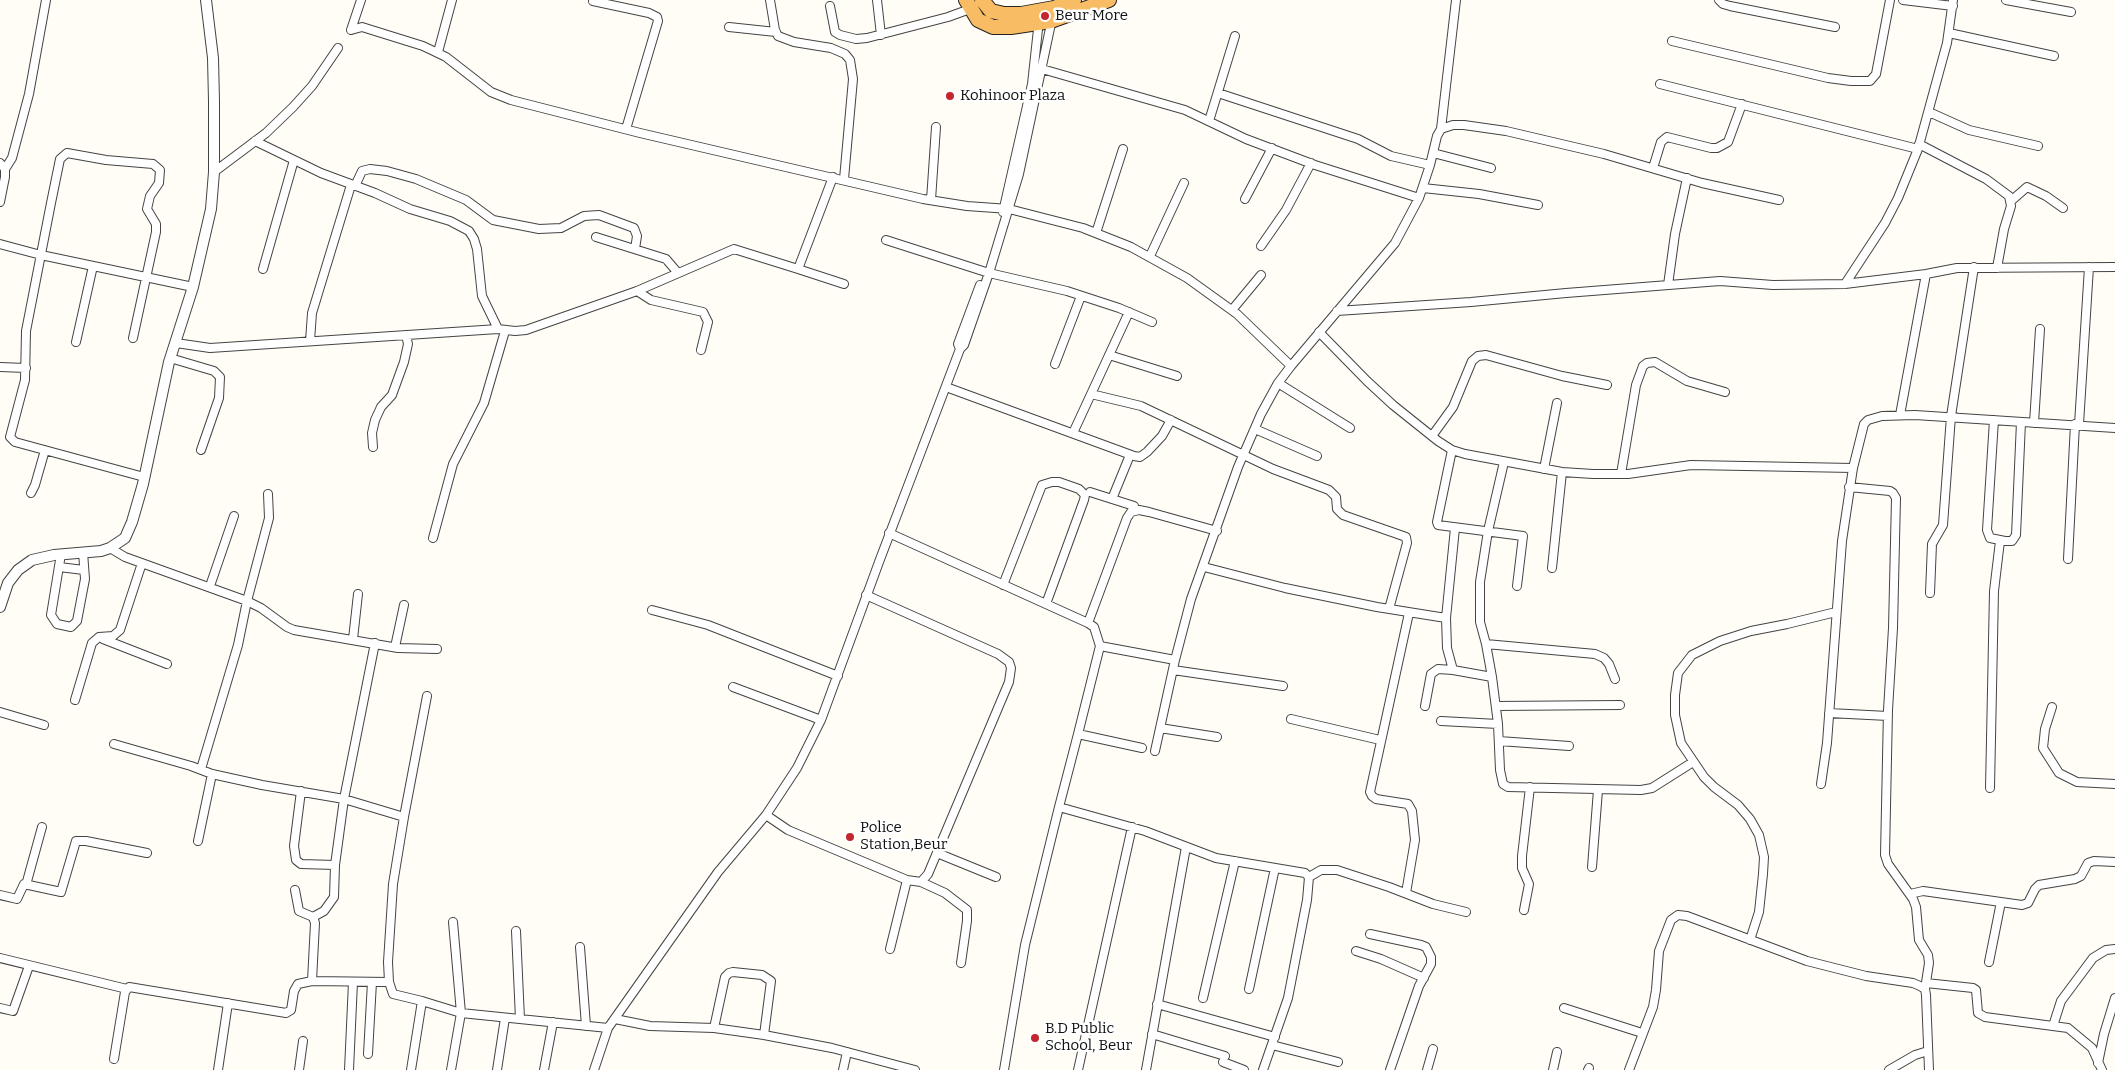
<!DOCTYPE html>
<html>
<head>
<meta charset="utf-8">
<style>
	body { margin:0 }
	canvas { display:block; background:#fffdf5 }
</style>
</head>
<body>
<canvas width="2115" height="1070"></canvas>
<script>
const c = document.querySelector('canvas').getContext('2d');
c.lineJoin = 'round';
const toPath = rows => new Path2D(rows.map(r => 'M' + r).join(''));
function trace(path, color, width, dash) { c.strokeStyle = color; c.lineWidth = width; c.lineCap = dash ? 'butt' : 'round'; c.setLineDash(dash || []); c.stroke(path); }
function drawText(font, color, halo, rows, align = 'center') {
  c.font = font + ' Bitter,serif'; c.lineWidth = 5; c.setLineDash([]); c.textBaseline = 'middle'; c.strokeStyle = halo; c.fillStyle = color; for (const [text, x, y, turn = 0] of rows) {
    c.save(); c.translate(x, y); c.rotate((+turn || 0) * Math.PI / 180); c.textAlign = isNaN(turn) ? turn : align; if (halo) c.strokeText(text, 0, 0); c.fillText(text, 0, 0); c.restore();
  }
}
const minor = toPath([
	[770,0,775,30,778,36,794,42,831,48,845,54,850,60,853,79,844,179],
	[877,0,881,35],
	[1719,0,1723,4,1730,6,1835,27],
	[1903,0,1953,6],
	[2006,0,2071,12],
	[593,1,649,13,657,17,658,21,626,129],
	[830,6,835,32,840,35,856,39,867,38,948,17,970,9],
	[729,27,776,32],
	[351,30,362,27,423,46,446,57,491,92,511,100,640,133,923,199,967,206,1009,209,1083,228,1131,247,1187,278,1237,314,1291,366],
	[351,30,361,0],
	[1949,33,2054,56],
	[1672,41,1828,78,1851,81,1870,81,1876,74,1890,0],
	[438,52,452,0],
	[1042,69,1185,110,1246,139,1315,165,1419,198],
	[1660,84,1918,149],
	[1218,93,1358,139,1391,156,1430,165],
	[1929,112,1969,130,2038,146],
	[1209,121,1235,36],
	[1441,129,1456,0],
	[255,141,321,173,375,193,410,209,450,221,469,231,474,239,477,249,482,296,498,329],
	[1919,144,1986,179,2009,196,2011,206,2004,229,1997,268],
	[1433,153,1491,168],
	[0,163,5,169,5,177,0,202],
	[1653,168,1661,142,1667,137,1711,148,1717,148,1728,142,1742,104],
	[5,169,12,158,29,94,46,0],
	[214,172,266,133,293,107,312,86,338,48],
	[355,186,362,171,370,169,387,171,416,179,466,200,493,220,539,229,561,228,584,216,599,215,634,228,637,236,635,249],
	[1423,188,1479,194,1538,205],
	[1245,199,1272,148],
	[931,200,936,127],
	[2011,201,2027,187,2046,196,2063,208],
	[1003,212,1032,84,1039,20],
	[1096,233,1123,149],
	[596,237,666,259,678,273],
	[886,240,989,273,1067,291,1119,308,1152,322],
	[0,244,41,255,193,287],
	[1261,246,1286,210,1311,163],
	[1150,256,1184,183],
	[263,269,294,160],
	[798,269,844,284],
	[1845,284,1885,223,1898,198,1918,149,1947,43,1953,0],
	[1668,285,1675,234,1687,178],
	[637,291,651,300,703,312,708,322,701,350],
	[1232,310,1261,275],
	[1337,311,1471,302,1566,293,1720,281,1773,285,1845,284,1926,274,1957,268,2115,267],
	[1319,332,1367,381,1393,405,1438,441,1452,450,1465,454,1562,472,1593,474,1628,474,1691,465,1853,468],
	[133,338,156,232,156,224,147,209,150,196,159,183,160,170,153,164,106,160,67,153,60,159,51,203,26,331,25,380,10,437,15,442,144,477],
	[310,341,312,313,351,185],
	[76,342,93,266],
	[176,343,210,348,498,329,515,331,526,330,637,291,734,249,798,269,833,177],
	[960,349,958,344,980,285],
	[1109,355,1177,376],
	[170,358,214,371,220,377,219,398,201,450],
	[1055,364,1081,296],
	[0,367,26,368],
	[1278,383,1350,428],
	[946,387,1134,456,1140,457,1147,452,1162,436,1171,420],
	[1091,394,1141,406,1273,469,1329,490,1336,497,1337,509,1343,515,1406,537,1407,543,1389,609],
	[1900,415,1926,274],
	[1994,420,1987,530,1990,538,2005,541,2012,541,2016,535,2021,422],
	[2034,423,2040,329],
	[2079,424,2089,267],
	[1255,429,1317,456],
	[1073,433,1129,312],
	[1432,436,1453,407,1472,361,1478,356,1486,355,1562,376,1607,385],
	[373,447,372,433,375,420,381,407,392,395,404,362,408,344,406,335],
	[1452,450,1437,522,1438,525,1523,536,1517,586],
	[1504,462,1488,531,1480,582,1480,622,1486,644,1595,654,1604,658,1609,664,1615,679],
	[1544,469,1557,403],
	[1621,474,1636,385,1643,366,1647,363,1655,362,1687,381,1725,392],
	[1849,487,1890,491,1893,493,1896,498,1893,628,1888,710,1885,855,1888,864,1913,899,1916,907,1919,940,1928,955,1929,963,1925,989],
	[1090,492,1134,506],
	[31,493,35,485,45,450],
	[1112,499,1130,455],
	[1455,528,1446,618,1447,648,1453,670,1492,677,1498,724,1500,770,1503,784,1508,787,1641,790,1652,788,1693,762],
	[889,533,1088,623,1094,627,1100,646],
	[433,538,453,464,484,403,505,331],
	[110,548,125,557,247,601,261,608,287,627,294,630,398,648,437,649],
	[61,554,51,615,57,624,71,627,77,621,85,579,83,552],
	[2068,559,2075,424],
	[59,567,84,570],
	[1204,567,1285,588,1377,607,1446,618],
	[1552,568,1562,472],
	[1003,585,1042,485,1052,482,1059,482,1079,489,1085,495,1084,500,1046,604],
	[210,586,234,516],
	[1930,593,1932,544,1943,525,1951,416,1974,267],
	[652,610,708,625,838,676],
	[1088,623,1127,518,1131,512,1139,510,1149,512,1217,531],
	[103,639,167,664],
	[353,639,358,594],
	[1486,644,1492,677],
	[395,647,404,605],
	[1173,670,1283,686],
	[733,687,821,720],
	[75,700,92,643,99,637,113,636,120,630,142,563],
	[1425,706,1431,674,1438,669,1453,670],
	[1496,706,1620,705],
	[2052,707,2045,729,2043,748,2059,773,2077,782,2115,784],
	[0,712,44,725],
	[1829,713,1888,716],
	[1291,719,1380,740],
	[1441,721,1498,724],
	[1160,728,1217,737],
	[1078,734,1100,646,1175,660],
	[1499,741,1569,746],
	[114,744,191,766,212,774,262,785,344,799,404,817,393,884,388,962,389,982,393,994,422,1001],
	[1142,748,1078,734,1059,807,1145,831,1216,858,1305,873,1309,877,1307,900,1288,998,1263,1070],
	[1155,751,1175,660,1191,599,1238,467,1261,414,1278,383,1291,366,1395,243,1419,198,1430,165,1437,136,1441,129,1453,125,1464,125,1506,131,1604,154,1702,183,1779,200],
	[201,769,238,645,247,601,269,518,268,494],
	[1821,784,1827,743,1842,541,1853,468,1864,424,1868,420,1882,416,1915,415,2115,428],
	[1990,788,1994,591,2000,541],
	[301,791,294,846,296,860,301,864,335,865],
	[766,815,788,830,907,880,921,882,928,874,1009,682,1011,668,1009,662,998,654,866,595],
	[404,817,427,696],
	[198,841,212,774],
	[937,853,996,877],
	[1592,867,1598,790],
	[1309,877,1321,870,1337,870,1389,887,1433,904,1466,912],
	[921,882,945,893,967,910,967,921,961,963],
	[26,885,42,827],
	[295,890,299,911,313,917,315,923,312,981],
	[1406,893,1415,840,1412,811,1408,804,1376,799,1372,796,1370,792,1409,613],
	[1910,894,1923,891,2022,905,2028,903,2035,889,2039,885,2075,879,2081,876,2088,863,2094,861,2115,862],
	[0,895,17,899,24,884,61,892,76,841,86,841,147,853],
	[1524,910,1529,884,1522,868,1522,856,1530,787],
	[313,917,324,911,334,897,335,865,344,799,375,643],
	[516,931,520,1019],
	[1370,934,1421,945,1426,947,1431,957,1431,964,1419,986,1390,1070],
	[1750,940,1759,912,1763,874,1764,857,1759,835,1750,819,1738,805,1714,787,1704,777,1681,743,1675,715,1675,695,1678,673,1692,655,1720,641,1751,631,1787,624,1836,612],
	[580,947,586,1026],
	[890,949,907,880],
	[1356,951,1381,959,1424,978],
	[0,958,127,989],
	[1989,962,2001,902],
	[1926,983,1973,988,1976,990,1978,1013,1985,1017,2068,1028,2092,1048,2102,1070],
	[1249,989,1275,868],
	[1203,998,1235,861],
	[1157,1004,1275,1037],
	[0,1008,13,1011,29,966],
	[1564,1008,1642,1033],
	[615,1019,650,1026,714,1028,764,1035,832,1048,915,1070],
	[2053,1026,2061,1001,2093,958,2106,950,2115,949],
	[714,1028,725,977,729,973,733,972,762,975,771,981,764,1035],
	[1152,1034,1225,1056],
	[1272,1045,1338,1062],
	[368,1054,372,982],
	[114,1059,125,992,129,987,286,1013,291,1010,294,991,298,984,312,981,389,982],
	[1223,1062,1244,1070],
	[2098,1063,2104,1034,2115,998],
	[218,1070,228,1003],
	[299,1070,303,1041],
	[349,1070,353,982],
	[411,1070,422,1001,461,1013,608,1028,718,872,766,815,797,768,821,720,879,562,960,349,964,345,989,273,1019,174,1052,19],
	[451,1070,461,1013,453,922],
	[497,1070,505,1018],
	[544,1070,553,1022],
	[594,1070,608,1028],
	[843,1070,847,1052],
	[1004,1070,1025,945,1059,807],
	[1078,1070,1132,827],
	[1146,1070,1186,847],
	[1427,1070,1433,1049],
	[1553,1070,1557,1052],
	[1588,1070,1589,1068],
	[1629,1070,1653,1007,1656,990,1659,951,1671,920,1678,915,1687,916,1807,961,1866,976,1913,983,1920,986,1925,989,1926,995,1929,1070],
	[1889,1070,1915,1055,1928,1051]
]);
const tertiary = toPath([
	[0,607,8,583,18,570,32,560,54,555,101,551,110,548,125,538,132,522,143,484,169,362,193,287,211,209,214,172,214,101,213,58,206,0]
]);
const trunk = toPath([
	[966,0,978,20,993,27,1011,27,1051,21,1109,0],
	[982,0,991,11,1004,14,1021,14,1054,8,1074,0]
]);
const markers = [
	[1045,16,5,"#c4262e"],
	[950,96,5,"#c4262e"],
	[850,837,5,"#c4262e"],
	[1035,1038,5,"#c4262e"]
];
const poiNames = [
	["Beur More",1055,16],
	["Kohinoor Plaza",960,96],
	["Police",860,828],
	["Station,Beur",860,845],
	["B.D Public",1045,1029],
	["School, Beur",1045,1046]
];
trace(minor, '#444', 10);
trace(tertiary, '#444', 12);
trace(trunk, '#222', 16);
trace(minor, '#fff', 8);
trace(tertiary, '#fff', 10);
trace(trunk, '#f7bc64', 14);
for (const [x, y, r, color] of markers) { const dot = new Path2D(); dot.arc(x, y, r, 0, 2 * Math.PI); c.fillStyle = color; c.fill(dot); trace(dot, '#fff', 2); }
drawText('15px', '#111', '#fff', poiNames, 'left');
</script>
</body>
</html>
